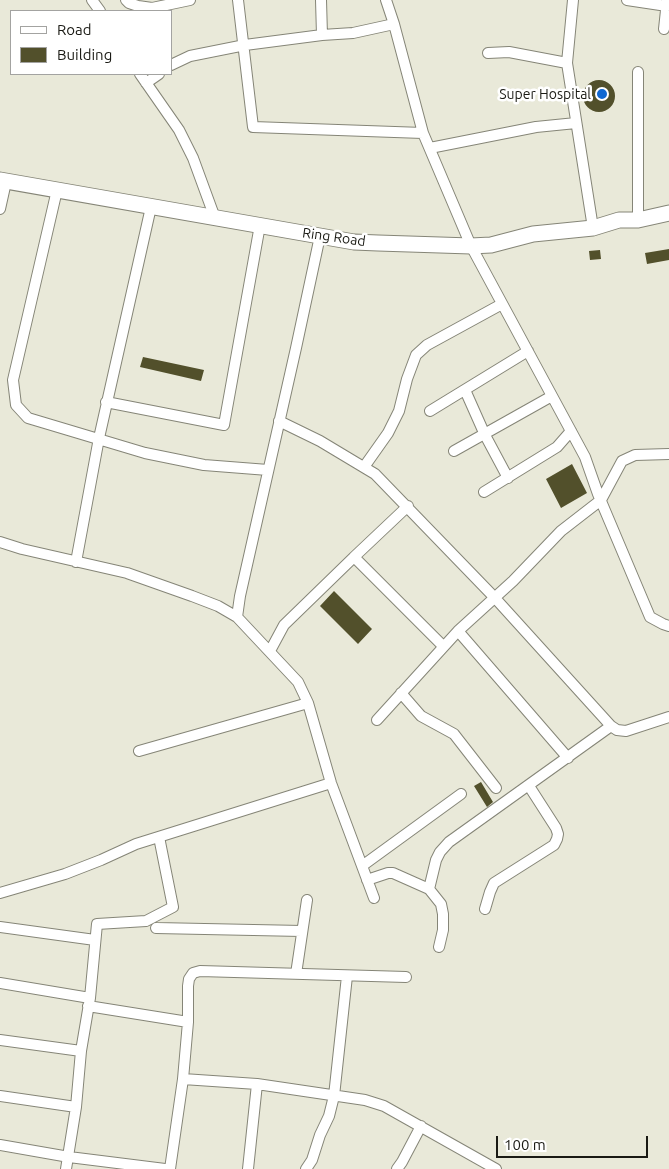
<!DOCTYPE html>
<html>
<head>
<meta charset="utf-8">
<style>
	body { margin:0 }
	#map { position:relative; width:669px; height:1169px; overflow:hidden; background:#e9e9d9; font-family:Ubuntu,sans-serif }
	canvas { display:block }
	.legend { position:absolute; left:10px; top:10px; width:162px; height:65px; box-sizing:border-box; background:#fff; border:1px solid #a3a3a1; margin:0; padding:6px 9px; list-style:none; font-size:15px; color:#1a1a14 }
	.legend li { display:flex; align-items:center; gap:10px; height:25px }
	.legend b { width:25px; border:1px solid #a3a3a1 }
	.scale { position:absolute; left:496px; top:1136px; width:152px; height:22px; box-sizing:border-box; border:2px solid #1a1a14; border-top:0; padding-left:6px; font-size:15px; line-height:18px; white-space:nowrap; color:#1a1a14; -webkit-text-stroke:4px #fff; paint-order:stroke }
</style>
</head>
<body>
<div id="map">
<canvas width="669" height="1169"></canvas>
<ul class="legend">
<li><b style="height:6px;background:#fff"></b>Road</li>
<li><b style="height:14px;background:#52502b"></b>Building</li>
</ul>
<div class="scale">100 m</div>
</div>
<script>
const c = document.querySelector('canvas').getContext('2d');
c.lineJoin = 'round';
function fill(path, color) { c.fillStyle = color; c.fill(path, 'evenodd'); }
const toPath = rows => new Path2D(rows.map(r => 'M' + r).join(''));
function trace(path, color, width, dash) { c.strokeStyle = color; c.lineWidth = width; c.lineCap = dash ? 'butt' : 'round'; c.setLineDash(dash || []); c.stroke(path); }
function drawText(font, color, halo, rows, align = 'center') {
  c.font = font + ' Ubuntu,sans-serif'; c.lineWidth = 5; c.setLineDash([]); c.textBaseline = 'middle'; c.strokeStyle = halo; c.fillStyle = color; for (const [text, x, y, turn = 0] of rows) {
    c.save(); c.translate(x, y); c.rotate((+turn || 0) * Math.PI / 180); c.textAlign = isNaN(turn) ? turn : align; if (halo) c.strokeText(text, 0, 0); c.fillText(text, 0, 0); c.restore();
  }
}
const building = toPath([
	'583 96a16 16 0 1 1 32 0a16 16 0 1 1-32 0Z',
	[669,249,669,260,647,264,645,253],
	[600,250,601,259,590,260,589,251],
	[143,357,204,370,201,381,140,367],
	[572,464,587,493,561,508,546,479],
	[334,591,372,629,358,644,320,606],
	[481,782,493,802,487,807,474,786]
]);
const minor = toPath([
	[92,0,100,11],
	[126,0,129,3,138,6,152,8,190,0],
	[238,0,253,127,423,133],
	[386,0,394,24,423,133,471,246,585,457,598,494,650,617,663,624,669,626],
	[573,0,567,63,593,228],
	[627,0,667,6],
	[664,29,667,1],
	[322,35,353,33,394,24],
	[488,53,509,52,567,63],
	[171,65,190,56,245,45,322,35,321,0],
	[140,74,179,130,193,158,215,218],
	[146,83,159,74],
	[430,148,536,127,576,123],
	[57,190,13,380,16,405,28,418,145,453,204,465,268,470],
	[0,209,6,182],
	[638,220,638,72],
	[465,390,485,435,508,478],
	[106,402,224,425,260,225],
	[430,411,528,351],
	[279,421,320,441,375,474,495,598,611,726,617,730,626,731,669,717],
	[454,451,552,396],
	[364,467,388,433,399,411,407,379,416,355,427,345,502,304],
	[484,492,557,447,571,431],
	[408,506,354,557,443,646],
	[0,542,22,549,127,573,192,596,218,606,237,617,298,682,308,703,331,783,374,898],
	[76,562,99,438,151,207],
	[237,617,240,596,296,348,320,236],
	[458,631,568,758],
	[270,651,284,625,354,557],
	[401,693,421,716,454,734,496,788],
	[377,720,458,631,513,581,561,531,601,500,622,461,635,455,669,454],
	[139,751,308,703],
	[362,866,461,794],
	[367,880,388,873,393,873,429,889,441,904,443,914,443,930,439,947],
	[429,889,436,860,440,852,449,842,611,726],
	[0,893,65,874,101,860,136,844,331,783],
	[485,909,490,892,494,883,554,845,557,839,558,834,556,828,529,786],
	[0,927,95,940],
	[156,928,302,931],
	[296,974,307,900],
	[0,983,90,998],
	[88,1006,188,1022],
	[0,1040,81,1051],
	[183,1079,188,1022,188,986,189,979,193,973,200,971,406,977],
	[257,1084,365,1100,384,1106,496,1169],
	[0,1096,76,1107],
	[0,1145,69,1157,165,1169],
	[66,1169,76,1107,81,1051,90,998,97,924,146,921,173,907,159,837],
	[170,1169,183,1079,257,1084,248,1169],
	[306,1169,312,1160,320,1135,329,1116,334,1096,347,976],
	[397,1169,402,1162,421,1126]
]);
const secondary = toPath([
	[0,180,354,242,378,243,471,246,491,245,533,234,593,228,619,220,638,220,669,213]
]);
const markers = [
	[602,94,6,"#1068d1"]
];
const poiNames = [
	["Super Hospital",591,94]
];
const streetNames = [
	["Ring Road",334,237,8]
];
fill(building, '#52502b');
trace(minor, '#858577', 12);
trace(secondary, '#858577', 17);
trace(minor, '#fff', 10);
trace(secondary, '#fff', 15);
for (const [x, y, r, color] of markers) { const dot = new Path2D(); dot.arc(x, y, r, 0, 2 * Math.PI); c.fillStyle = color; c.fill(dot); trace(dot, '#fff', 2); }
drawText('14px', '#1a1a14', '#fff', poiNames, 'right');
drawText('14px', '#1a1a14', '#fff', streetNames);
</script>
</body>
</html>
